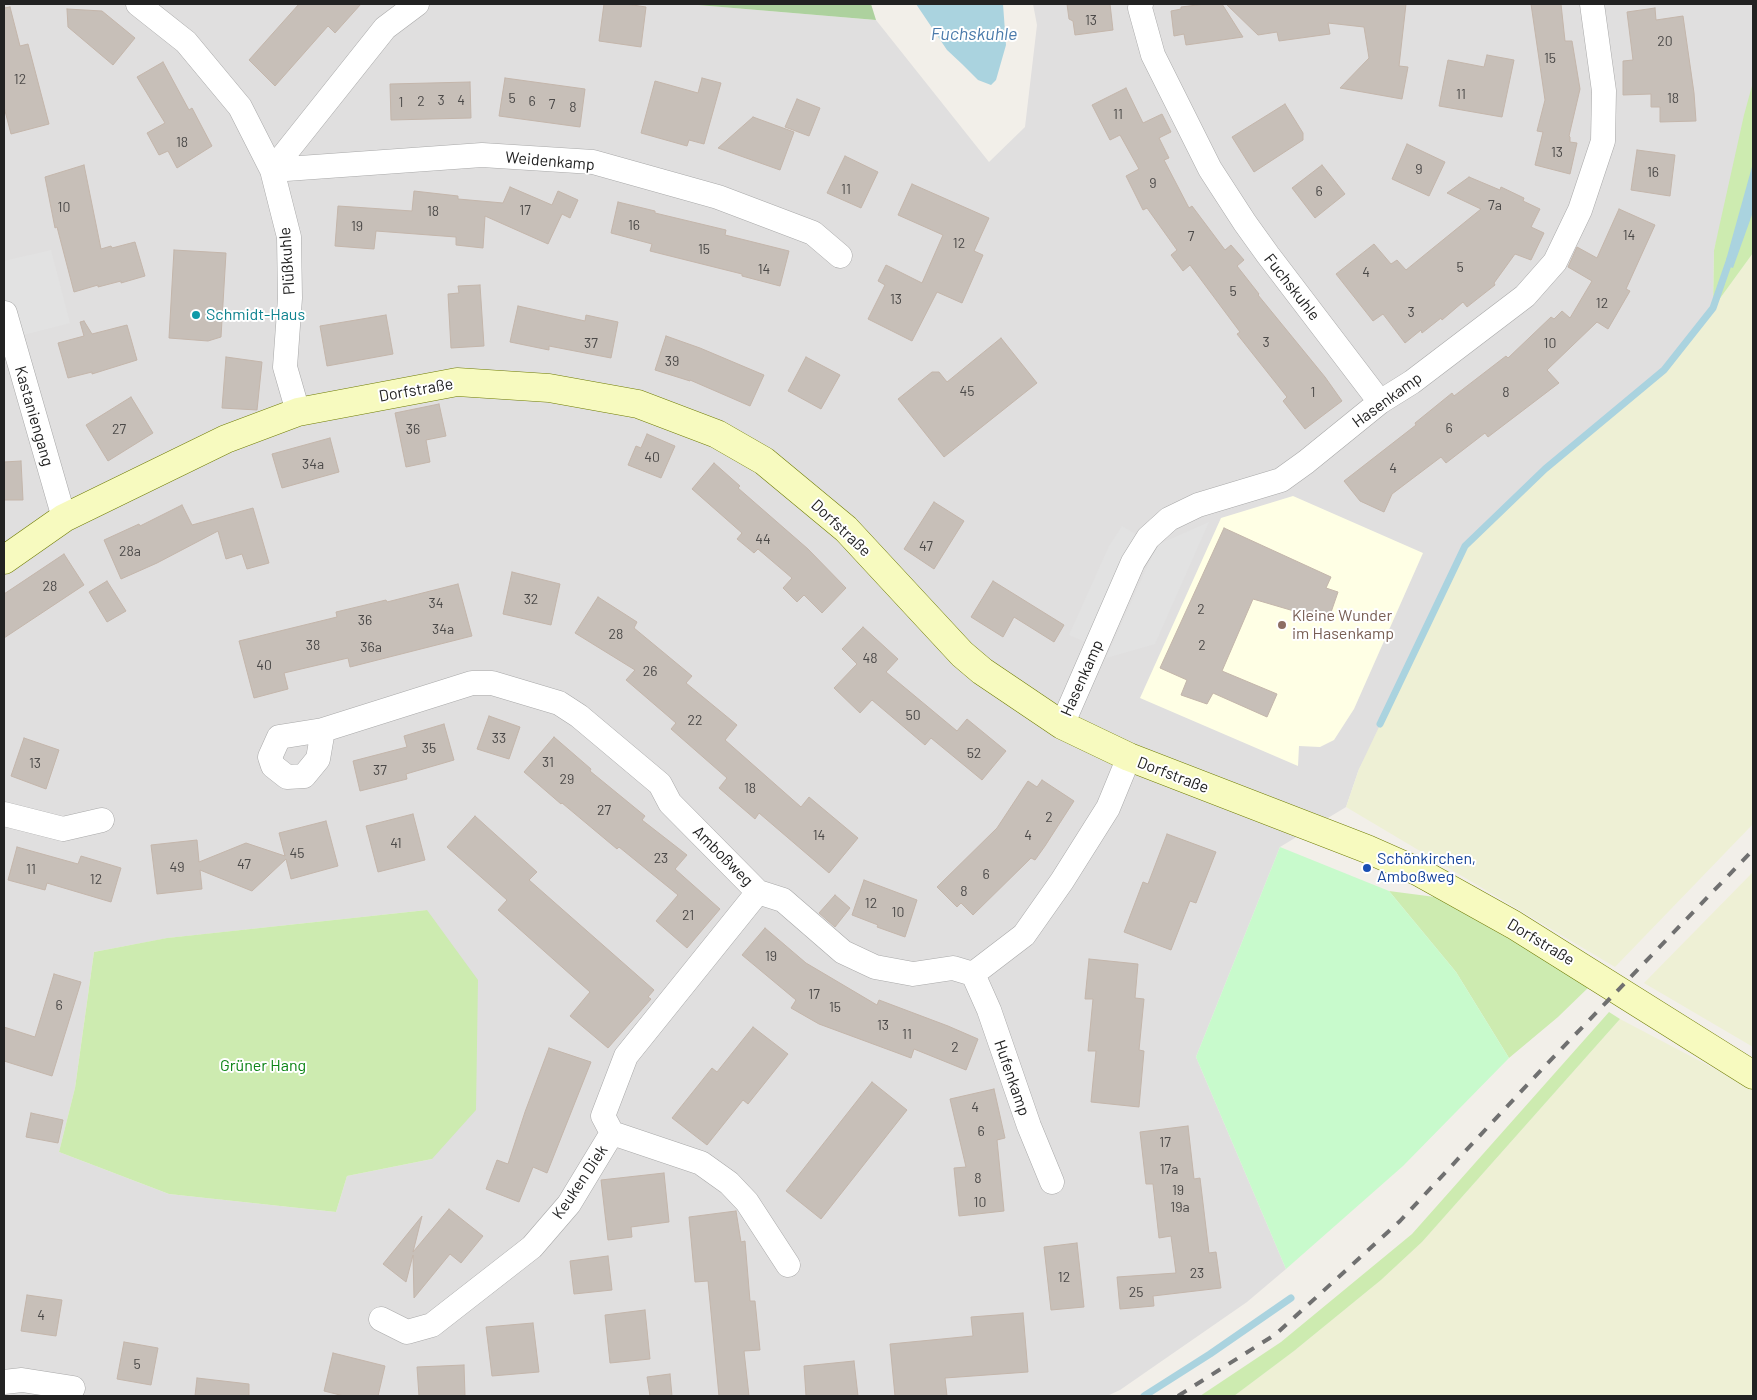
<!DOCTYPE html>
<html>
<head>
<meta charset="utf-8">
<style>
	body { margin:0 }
	#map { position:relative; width:1757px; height:1400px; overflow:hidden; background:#f2efe9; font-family:Barlow,sans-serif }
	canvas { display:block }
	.frame { position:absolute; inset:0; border:5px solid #222; pointer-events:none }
</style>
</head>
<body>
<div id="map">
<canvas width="1757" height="1400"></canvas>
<div class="frame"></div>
</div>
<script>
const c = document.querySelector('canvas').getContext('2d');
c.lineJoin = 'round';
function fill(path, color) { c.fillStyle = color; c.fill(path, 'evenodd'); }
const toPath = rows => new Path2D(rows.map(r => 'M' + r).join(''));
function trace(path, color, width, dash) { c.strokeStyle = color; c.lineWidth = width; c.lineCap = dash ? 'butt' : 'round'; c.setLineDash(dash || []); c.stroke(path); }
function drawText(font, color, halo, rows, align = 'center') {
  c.font = font + ' Barlow,sans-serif'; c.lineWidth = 4; c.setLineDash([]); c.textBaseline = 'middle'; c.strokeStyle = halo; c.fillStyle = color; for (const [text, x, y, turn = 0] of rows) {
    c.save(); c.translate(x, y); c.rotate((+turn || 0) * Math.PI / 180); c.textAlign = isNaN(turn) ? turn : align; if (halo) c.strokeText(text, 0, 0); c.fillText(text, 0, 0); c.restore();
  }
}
const residential = toPath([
	[4,4,686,4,876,20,989,162,1025,127,1037,25,1033,4,1753,4,1753,103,1714,250,1713,308,1664,370,1545,469,1359,769,1346,807,1280,847,1196,1057,1286,1269,1247,1302,1120,1390,1107,1396,4,1396],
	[427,910,432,1159,347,1176,336,1212,169,1194,59,1152,75,1088,94,952,168,938]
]);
const education = toPath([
	[1293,496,1423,553,1354,709,1334,740,1320,747,1299,746,1298,766,1140,698,1221,518]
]);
const farmland = toPath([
	[1753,253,1753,824,1615,967,1346,807,1359,769,1465,546,1545,469,1664,370,1713,308],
	[1753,872,1753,1047,1644,983],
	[1620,1019,1753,1089,1753,1396,1234,1396,1294,1351,1381,1280,1422,1242]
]);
const grass = toPath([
	[1753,82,1753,253,1713,308,1714,250,1744,115],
	[1389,891,1435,897,1591,985,1558,1017,1509,1058,1456,972],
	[427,910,478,980,476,1110,432,1159,347,1176,336,1212,169,1194,59,1152,75,1088,94,952,167,938],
	[1609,1012,1620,1019,1422,1242,1381,1280,1294,1351,1234,1396,1200,1396,1281,1342,1412,1234]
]);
const forest = toPath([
	[686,4,871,4,876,20]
]);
const park = toPath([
	[1280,847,1389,891,1456,972,1509,1058,1403,1166,1286,1269,1196,1057]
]);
const parking = toPath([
	[51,250,70,323,4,340,4,261],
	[1209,522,1155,644,1106,658,1157,545],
	[1122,526,1137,535,1086,642,1069,635,1109,546]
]);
const water = toPath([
	[916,4,1003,4,1006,45,996,80,991,85,978,80,962,64,947,50],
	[1753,163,1753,212,1733,268,1727,266,1726,260]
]);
const stream = toPath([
	[1380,724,1465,546,1545,469,1664,370,1713,308,1730,259],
	[1144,1396,1210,1354,1291,1298]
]);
const building = toPath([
	[299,4,361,4,335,33,328,26,275,86,249,60,299,4],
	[604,4,626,4,646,7,641,47,599,41,604,4],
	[1067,4,1110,4,1113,30,1075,35,1073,21,1069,19,1067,4],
	[1205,4,1222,4,1243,37,1186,45,1184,34,1174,36,1171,11,1181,9,1181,7,1205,4],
	[1226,4,1406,4,1399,66,1408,67,1402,99,1340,88,1369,58,1364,27,1328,23,1330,34,1279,41,1277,32,1258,35,1226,4],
	[1531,4,1561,4,1565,41,1572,41,1580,89,1569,136,1570,137,1570,142,1577,143,1570,174,1535,165,1543,132,1537,131,1545,100,1531,4],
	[10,7,20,46,28,44,49,124,11,134,4,107,4,8,10,7],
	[1655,8,1656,20,1683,16,1694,93,1696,121,1660,122,1660,107,1651,107,1651,94,1623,95,1623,61,1633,60,1627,12,1655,8],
	[67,9,102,11,135,38,113,65,68,27,67,9],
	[1487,55,1514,60,1502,117,1439,106,1448,60,1484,67,1487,55],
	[163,62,189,110,192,108,212,146,177,168,168,151,159,155,147,133,165,123,137,77,163,62],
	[505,78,585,89,580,127,499,116,505,78],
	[702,78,721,83,704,144,689,140,687,146,641,133,655,81,698,93,702,78],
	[470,82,471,118,391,120,390,84,470,82],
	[1126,88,1143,123,1162,114,1171,132,1159,138,1169,158,1164,160,1189,208,1192,206,1225,250,1231,245,1244,260,1237,266,1259,294,1258,295,1325,377,1342,401,1305,429,1283,401,1287,397,1237,334,1240,332,1190,265,1183,271,1171,255,1177,250,1147,208,1143,210,1126,176,1139,169,1120,135,1110,140,1092,105,1126,88],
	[797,99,820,108,809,136,785,127,797,99],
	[1285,104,1303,133,1303,140,1254,172,1232,137,1285,104],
	[753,117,794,132,780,170,718,148,753,117],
	[1407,144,1445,162,1429,196,1392,179,1407,144],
	[1637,150,1675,155,1670,196,1631,190,1637,150],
	[845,156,878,172,861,208,827,193,845,156],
	[84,165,101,249,111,246,112,248,135,242,145,276,121,283,121,281,98,287,98,285,74,292,57,227,55,228,45,177,84,165],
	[1322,165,1345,194,1315,218,1292,188,1322,165],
	[1469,177,1500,190,1501,187,1524,198,1523,201,1540,209,1531,227,1544,233,1531,260,1515,254,1494,283,1495,285,1467,307,1463,302,1442,320,1441,318,1422,333,1421,330,1405,343,1383,314,1373,321,1336,274,1374,244,1391,264,1397,260,1406,270,1481,209,1447,193,1469,177],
	[912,184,989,218,974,251,983,255,962,303,937,292,912,341,868,319,885,285,878,281,886,265,922,283,943,235,898,215,912,184],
	[510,187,552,205,558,191,578,200,570,218,562,214,548,244,485,216,483,248,456,245,456,237,376,231,374,249,335,246,338,206,412,211,414,191,458,196,458,199,503,203,510,187],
	[618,202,655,211,655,213,726,230,725,235,789,251,780,286,742,276,742,274,650,251,652,244,611,233,618,202],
	[1619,209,1655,225,1626,289,1630,291,1608,329,1597,322,1547,370,1559,383,1488,437,1485,433,1446,463,1441,457,1392,494,1384,512,1360,501,1344,481,1416,425,1415,423,1452,393,1454,396,1506,356,1508,358,1551,317,1554,319,1562,311,1570,318,1592,281,1568,267,1577,247,1597,258,1619,209],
	[174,250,226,253,221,337,208,341,169,338,174,250],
	[480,285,484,346,451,348,448,294,459,293,458,286,480,285],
	[518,306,585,321,586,315,618,322,611,358,549,346,549,350,510,342,518,306],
	[386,315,393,354,327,366,320,326,386,315],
	[84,321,92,334,127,325,137,360,92,374,92,372,68,378,58,343,84,336,80,322,84,321],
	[666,336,700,348,764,375,750,406,690,380,690,381,655,370,666,336],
	[1001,338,1037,383,944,457,898,399,932,372,939,372,947,382,1001,338],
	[226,357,262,362,257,410,222,408,226,357],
	[806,357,840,375,821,409,788,391,806,357],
	[131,397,153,433,108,461,86,425,131,397],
	[439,404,446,436,426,440,430,462,406,467,395,413,439,404],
	[647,434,675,446,661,478,628,465,636,446,641,448,647,434],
	[330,438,339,472,282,488,272,454,330,438],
	[21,461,23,500,4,500,4,462,21,461],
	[714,463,740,486,738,488,808,549,846,588,822,613,804,595,797,602,783,588,792,578,758,549,754,553,737,539,742,533,692,489,714,463],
	[934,502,964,521,934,569,904,549,934,502],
	[182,505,192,525,253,508,269,563,247,569,242,554,226,559,218,531,157,563,121,579,104,540,139,524,140,526,182,505],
	[1224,528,1331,577,1326,588,1338,592,1328,621,1253,599,1222,671,1277,694,1267,717,1213,693,1207,704,1181,695,1187,680,1160,668,1224,528],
	[64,554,84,585,4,638,4,594,64,554],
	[512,572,560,584,551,625,503,614,512,572],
	[107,581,126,611,107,622,89,592,107,581],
	[993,581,1064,625,1054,642,1014,617,1003,637,971,617,993,581],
	[458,584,472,636,350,667,348,658,284,673,288,689,254,698,239,641,337,617,336,612,386,600,387,602,458,584],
	[598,597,637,622,634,628,692,676,686,683,737,725,725,740,801,807,809,797,858,838,829,873,759,813,755,819,719,788,727,778,671,729,676,723,626,680,635,670,575,633,598,597],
	[863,627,898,659,886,672,957,731,967,719,1006,751,982,780,931,738,925,745,872,700,860,713,834,688,857,664,842,649,863,627],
	[489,716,520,727,509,759,477,749,489,716],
	[444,724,454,760,406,774,407,779,360,791,353,761,407,747,404,736,444,724],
	[554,737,591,769,590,771,645,816,642,820,687,855,675,869,720,909,687,948,656,921,678,895,619,847,617,849,562,803,561,804,524,772,554,737],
	[24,738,59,750,46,789,11,776,24,738],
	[1042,780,1074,801,1045,846,1035,860,1031,858,973,915,961,903,957,907,937,887,997,828,1028,781,1037,787,1042,780],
	[413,814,425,860,378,872,366,826,413,814],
	[475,816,537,872,529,880,654,990,648,997,651,999,608,1048,570,1016,590,992,498,910,507,900,447,847,475,816],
	[326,821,338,866,291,879,286,859,252,891,200,870,202,889,157,894,151,845,197,840,199,862,246,843,285,856,279,833,326,821],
	[1167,834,1216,852,1196,903,1190,901,1171,950,1124,932,1143,882,1148,884,1167,834],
	[17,847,78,864,81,856,121,868,111,902,47,883,45,890,8,880,17,847],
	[864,880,917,900,905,937,877,927,878,925,852,915,864,880],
	[835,895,850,908,835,927,819,913,835,895],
	[765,928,806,963,877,1005,879,1000,948,1026,978,1039,966,1070,914,1049,911,1058,819,1024,791,1008,796,1000,742,955,765,928],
	[1089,959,1138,964,1135,998,1144,999,1139,1050,1144,1051,1139,1107,1091,1102,1096,1051,1088,1051,1093,999,1085,999,1089,959],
	[54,974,81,982,52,1076,4,1061,4,1027,35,1037,54,974],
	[753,1027,788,1054,748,1104,743,1100,707,1145,672,1118,712,1068,717,1072,753,1027],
	[549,1048,591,1062,547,1173,533,1167,519,1202,486,1189,497,1160,508,1164,525,1112,549,1048],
	[872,1082,907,1110,821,1219,786,1191,872,1082],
	[994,1089,1005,1138,997,1140,1004,1211,959,1216,954,1168,966,1167,950,1099,994,1089],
	[31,1113,63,1120,58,1143,26,1137,31,1113],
	[1188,1126,1194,1179,1200,1178,1209,1253,1216,1252,1221,1288,1153,1296,1154,1306,1120,1309,1117,1277,1176,1273,1171,1236,1159,1238,1153,1184,1146,1184,1140,1132,1188,1126],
	[664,1173,669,1222,631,1227,632,1237,608,1240,601,1180,664,1173],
	[449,1209,483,1236,461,1263,450,1254,414,1298,413,1255,406,1282,383,1264,422,1216,413,1252,449,1209],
	[736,1211,741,1242,745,1241,750,1301,755,1301,760,1350,744,1351,749,1396,719,1396,708,1281,695,1282,689,1217,736,1211],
	[1077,1243,1084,1307,1051,1310,1044,1247,1077,1243],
	[608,1256,612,1290,574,1294,570,1261,608,1256],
	[27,1295,62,1300,56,1336,21,1331,27,1295],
	[645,1310,650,1359,610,1363,605,1315,645,1310],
	[1023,1313,1028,1372,945,1378,947,1396,895,1396,890,1344,973,1336,971,1317,1023,1313],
	[533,1323,539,1372,492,1376,486,1327,533,1323],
	[124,1342,158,1348,151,1385,117,1379,124,1342],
	[333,1353,385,1366,378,1396,344,1396,324,1391,333,1353],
	[854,1361,858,1396,806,1396,804,1366,854,1361],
	[464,1365,465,1396,419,1396,417,1367,464,1365],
	[670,1374,672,1396,650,1396,647,1377,670,1374],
	[197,1378,249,1384,249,1396,195,1396,197,1378]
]);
const street = toPath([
	[138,4,186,42,240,107,272,170,289,237,290,298,285,367,298,412],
	[1141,4,1140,8,1153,55,1210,169,1245,223,1268,255,1380,402],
	[272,170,482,155,593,162,718,197,813,233,840,256],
	[272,170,385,28,417,4],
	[5,313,64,518],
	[1062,725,1133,562,1148,538,1169,519,1198,505,1281,480,1306,462,1380,402,1412,382,1525,296,1555,262,1580,210,1603,141,1604,91,1592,4],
	[323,730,318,759,304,776,287,777,273,766,270,757,279,737,323,730,472,683,492,683,559,703,579,716,660,784,670,803,758,892,783,900,843,952,875,967,913,974,953,968,973,974,1024,935,1062,881,1108,808,1129,757],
	[4,814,63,829,102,820],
	[973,974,989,1010,1029,1126,1052,1182],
	[612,1133,701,1163,729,1183,747,1202,788,1265],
	[381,1319,407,1332,432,1325,532,1247,569,1204,612,1133,603,1116,626,1056,758,892],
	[4,1382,22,1380,73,1388]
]);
const secondary = toPath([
	[4,560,64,518,226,439,298,412,457,382,549,388,638,404,717,434,764,461,846,529,962,654,982,671,1062,725,1129,757,1367,849,1419,872,1514,925,1753,1075]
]);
const rail = toPath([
	[1178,1396,1276,1334,1400,1221,1543,1068,1753,850]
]);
const markers = [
	[196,315,5,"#0f9aa8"],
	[1282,625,5,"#8d6e63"],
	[1367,868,5,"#1a4fb4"]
];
const numberNames = [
	["13",1091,20],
	["20",1665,41],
	["15",1550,58],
	["12",20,79],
	["11",1461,94],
	["5",512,98],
	["18",1673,98],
	["3",441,100],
	["4",461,100],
	["2",421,101],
	["6",532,101],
	["1",401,102],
	["7",552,104],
	["8",573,107],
	["11",1118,114],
	["18",182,142],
	["13",1557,152],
	["9",1419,169],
	["16",1653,172],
	["9",1153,183],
	["11",846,189],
	["6",1319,191],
	["7a",1495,205],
	["10",64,207],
	["17",525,210],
	["18",433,211],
	["16",634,225],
	["19",357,226],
	["14",1629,235],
	["7",1191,236],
	["12",959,243],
	["15",704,249],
	["5",1460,267],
	["14",764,269],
	["4",1366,272],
	["5",1233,291],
	["13",896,299],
	["12",1602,303],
	["3",1411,312],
	["3",1266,342],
	["37",591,343],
	["10",1550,343],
	["39",672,361],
	["45",967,391],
	["1",1313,392],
	["8",1506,392],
	["6",1449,428],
	["27",119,429],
	["36",413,429],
	["40",652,457],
	["34a",313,464],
	["4",1393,468],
	["44",763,539],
	["47",926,546],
	["28a",130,551],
	["28",50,586],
	["32",531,599],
	["34",436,603],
	["2",1201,609],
	["36",365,620],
	["34a",443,629],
	["28",616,634],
	["38",313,645],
	["2",1202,645],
	["36a",371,647],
	["48",870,658],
	["40",264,665],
	["26",650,671],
	["50",913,715],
	["22",695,720],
	["33",499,738],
	["35",429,748],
	["52",974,753],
	["31",548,762],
	["13",35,763],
	["37",380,770],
	["29",567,779],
	["18",750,788],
	["27",604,810],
	["2",1049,817],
	["14",819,835],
	["4",1028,835],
	["41",396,843],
	["45",297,853],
	["23",661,858],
	["47",244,864],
	["49",177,867],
	["11",31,869],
	["6",986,874],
	["12",96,879],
	["8",964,891],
	["12",871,903],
	["10",898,912],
	["21",688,915],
	["19",771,956],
	["17",814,994],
	["6",59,1005],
	["15",835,1007],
	["13",883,1025],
	["11",907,1034],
	["2",955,1047],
	["4",975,1107],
	["6",981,1131],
	["17",1165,1142],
	["17a",1169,1169],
	["8",978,1178],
	["19",1178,1190],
	["10",980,1202],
	["19a",1180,1207],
	["23",1197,1273],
	["12",1064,1277],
	["25",1136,1292],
	["4",41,1315],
	["5",137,1364]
];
const streetNames = [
	["Weidenkamp",550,161,5],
	["Plüßkuhle",287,261,-94],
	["Fuchskuhle",1292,287,52],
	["Dorfstraße",416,390,-10],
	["Hasenkamp",1387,400,-36],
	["Kastaniengang",34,416,74],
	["Dorfstraße",841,528,43],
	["Hasenkamp",1082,678,-66],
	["Dorfstraße",1173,775,21],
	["Amboßweg",723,856,45],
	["Dorfstraße",1541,942,31],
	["Hufenkamp",1012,1078,71],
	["Keuken Diek",580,1182,-56]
];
const cultureNames = [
	["Schmidt-Haus",206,315]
];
const educationNames = [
	["Kleine Wunder",1292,616],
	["im Hasenkamp",1292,634]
];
const transitNames = [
	["Schönkirchen,",1377,859],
	["Amboßweg",1377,877]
];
const parkNames = [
	["Grüner Hang",263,1066]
];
const waterNames = [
	["Fuchskuhle",974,34]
];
fill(residential, '#e0dfdf');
fill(education, '#ffffe5');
fill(farmland, '#eef0d5');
fill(grass, '#cdebb0');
fill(forest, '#add19e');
fill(park, '#c8facc');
fill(parking, '#e2e2e2');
fill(water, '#aad3df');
trace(stream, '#aad3df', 7);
fill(building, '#c7bfb8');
trace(building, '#c4b6ab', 1);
trace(street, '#a9a9a9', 25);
trace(secondary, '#707d05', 29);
trace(street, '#fff', 24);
trace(secondary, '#f7fabf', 28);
trace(rail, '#707070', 4, [10, 10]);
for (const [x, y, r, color] of markers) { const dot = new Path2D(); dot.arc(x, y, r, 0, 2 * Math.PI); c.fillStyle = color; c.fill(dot); trace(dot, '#fff', 2); }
drawText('14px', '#4b4948', null, numberNames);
drawText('16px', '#222', '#fff', streetNames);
drawText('16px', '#0d838f', '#fff', cultureNames, 'left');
drawText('16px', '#785e54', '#fff', educationNames, 'left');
drawText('16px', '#164399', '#fff', transitNames, 'left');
drawText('16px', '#0c8416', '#fff', parkNames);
drawText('italic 18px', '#4a7aab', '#fff', waterNames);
</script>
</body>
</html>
